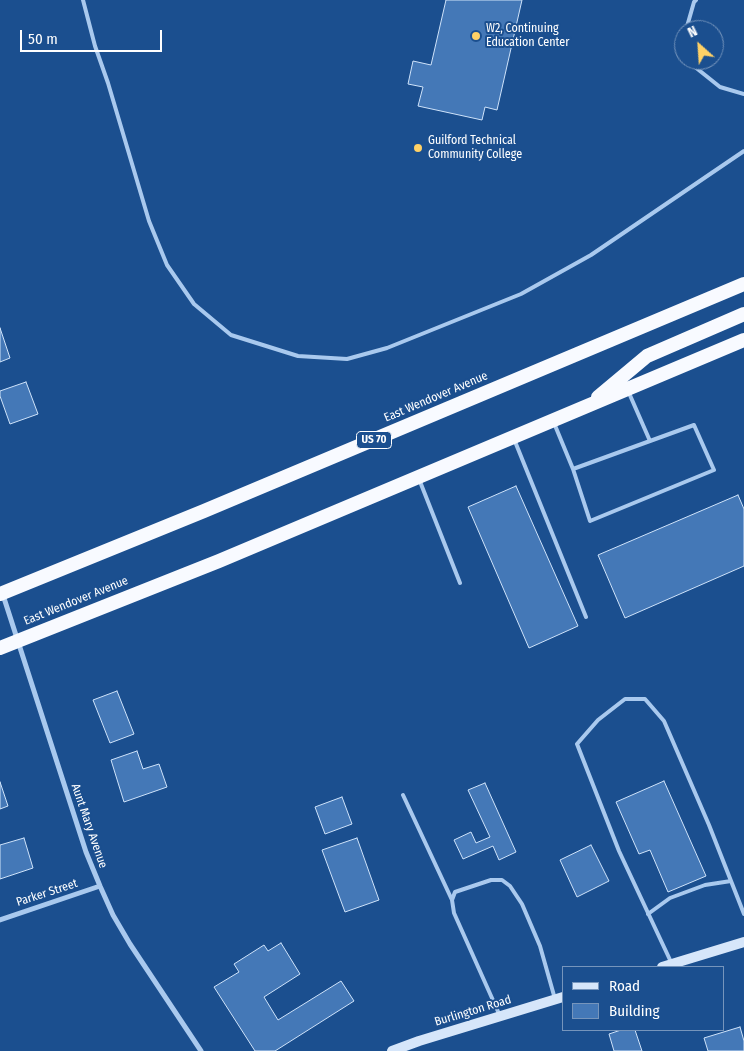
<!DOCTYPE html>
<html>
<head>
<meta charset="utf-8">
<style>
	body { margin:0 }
	#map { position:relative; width:744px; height:1051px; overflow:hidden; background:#1b4f8f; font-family:"Fira Sans Condensed",sans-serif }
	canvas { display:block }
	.legend { position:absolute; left:562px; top:966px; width:162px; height:65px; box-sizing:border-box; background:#1b4f8f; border:1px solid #7695bc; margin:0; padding:6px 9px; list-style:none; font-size:15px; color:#fff }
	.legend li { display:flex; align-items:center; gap:10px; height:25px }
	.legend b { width:25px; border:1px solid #7695bc }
	.north { position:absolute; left:674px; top:20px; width:50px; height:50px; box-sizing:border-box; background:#1b4f8f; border:1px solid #7695bc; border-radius:50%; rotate:334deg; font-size:14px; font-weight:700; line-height:20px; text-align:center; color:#fff }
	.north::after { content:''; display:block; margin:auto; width:18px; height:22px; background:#ffd166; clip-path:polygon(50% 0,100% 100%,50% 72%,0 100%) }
	.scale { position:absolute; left:20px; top:30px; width:142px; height:22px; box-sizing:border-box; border:2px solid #fff; border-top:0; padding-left:6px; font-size:15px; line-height:18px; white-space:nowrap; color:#fff; -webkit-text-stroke:4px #1b4f8f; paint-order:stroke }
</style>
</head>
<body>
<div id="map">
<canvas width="744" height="1051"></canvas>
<ul class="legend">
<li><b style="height:6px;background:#d6e6fa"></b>Road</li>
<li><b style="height:14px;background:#4478b7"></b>Building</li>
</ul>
<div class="north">N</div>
<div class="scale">50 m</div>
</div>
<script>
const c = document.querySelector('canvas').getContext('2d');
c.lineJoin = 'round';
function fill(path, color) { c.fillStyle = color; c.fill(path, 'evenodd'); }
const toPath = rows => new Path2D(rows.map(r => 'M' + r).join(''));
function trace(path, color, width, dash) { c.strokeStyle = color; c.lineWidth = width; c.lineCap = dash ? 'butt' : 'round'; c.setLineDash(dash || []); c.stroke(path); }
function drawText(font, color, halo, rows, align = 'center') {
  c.font = font + ' "Fira Sans Condensed",sans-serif'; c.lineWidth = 4; c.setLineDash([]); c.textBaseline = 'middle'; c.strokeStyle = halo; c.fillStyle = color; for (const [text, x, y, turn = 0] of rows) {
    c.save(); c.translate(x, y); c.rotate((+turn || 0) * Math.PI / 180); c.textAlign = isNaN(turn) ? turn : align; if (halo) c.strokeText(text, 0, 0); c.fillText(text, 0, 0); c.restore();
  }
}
const building = toPath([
	[446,0,522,0,497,110,485,107,482,120,418,106,423,87,408,84,413,61,431,65,446,0],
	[0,328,10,358,0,362,0,328],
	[26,382,38,414,10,424,0,396,0,391,26,382],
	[516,486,578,626,529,648,468,507,516,486],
	[738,495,744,509,744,566,625,618,598,555,738,495],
	[117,691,134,734,110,743,93,700,117,691],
	[137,751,143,769,159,764,167,787,124,802,111,760,137,751],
	[664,781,706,876,668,892,650,850,639,854,616,802,664,781],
	[0,782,8,806,0,809,0,782],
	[485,783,516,852,499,860,493,846,463,859,454,840,471,832,476,843,490,837,468,790,485,783],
	[342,797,352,824,325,834,315,807,342,797],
	[24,838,33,868,0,879,0,845,24,838],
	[357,838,379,900,345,912,322,850,357,838],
	[591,845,609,881,577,897,560,860,591,845],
	[281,943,300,974,264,997,278,1020,341,981,354,1001,275,1051,255,1051,214,987,239,972,234,964,264,945,268,951,281,943],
	[740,1027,744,1041,744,1051,708,1051,704,1038,740,1027],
	[621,1030,635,1030,642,1051,614,1051,609,1034,621,1030]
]);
const service = toPath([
	[83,0,95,46,108,83,149,221,167,265,194,304,231,335,298,356,347,359,387,348,521,294,591,255,744,151],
	[686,30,694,2,696,0],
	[693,60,695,67,720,87,744,94],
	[629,393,650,441],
	[554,423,573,469,590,521,714,470,694,425,573,469],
	[514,439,586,617],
	[419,479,460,583],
	[403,795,452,900],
	[648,914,670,898,705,885,731,881],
	[671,962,619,851,577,744,598,720,625,699,645,699,664,721,709,825,744,914],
	[500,1016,454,913,452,900,455,892,491,880,502,880,510,886,522,904,540,946,555,999]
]);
const minor = toPath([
	[3,595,86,852,100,886,113,915,130,944,201,1051],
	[0,920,100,886]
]);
const secondary = toPath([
	[662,967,744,942],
	[392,1051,419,1041,563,997]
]);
const trunk = toPath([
	[598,397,647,356,744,314],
	[0,594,204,511,744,284],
	[0,648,219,561,744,340]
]);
const markers = [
	[476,36,5,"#ffd166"],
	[418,148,5,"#ffd166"]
];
const shields = [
	[374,440,35]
];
const shieldNames = [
	["US 70",374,440]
];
const poiNames = [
	["W2, Continuing",486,29],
	["Education Center",486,43],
	["Guilford Technical",428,141],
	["Community College",428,155]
];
const streetNames = [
	["East Wendover Avenue",436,397,-23],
	["East Wendover Avenue",76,601,-22],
	["Aunt Mary Avenue",89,826,71],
	["Parker Street",47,893,-18],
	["Burlington Road",473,1011,-17]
];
fill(building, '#4478b7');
trace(building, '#cfe3fa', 1);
trace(service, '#a9c9ee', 4);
trace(minor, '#a9c9ee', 5);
trace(secondary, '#d6e6fa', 10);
trace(trunk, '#f8faff', 14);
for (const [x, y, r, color] of markers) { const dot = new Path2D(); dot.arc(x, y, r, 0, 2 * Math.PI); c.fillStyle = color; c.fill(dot); trace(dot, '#1b4f8f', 2); }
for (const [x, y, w] of shields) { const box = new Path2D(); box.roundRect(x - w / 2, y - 8.5, w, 17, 4); c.fillStyle = '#1b4f8f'; c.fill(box); trace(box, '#fff', 1); }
drawText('bold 11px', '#fff', null, shieldNames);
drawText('12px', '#fff', '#1b4f8f', poiNames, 'left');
drawText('12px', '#fff', '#1b4f8f', streetNames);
</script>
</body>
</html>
